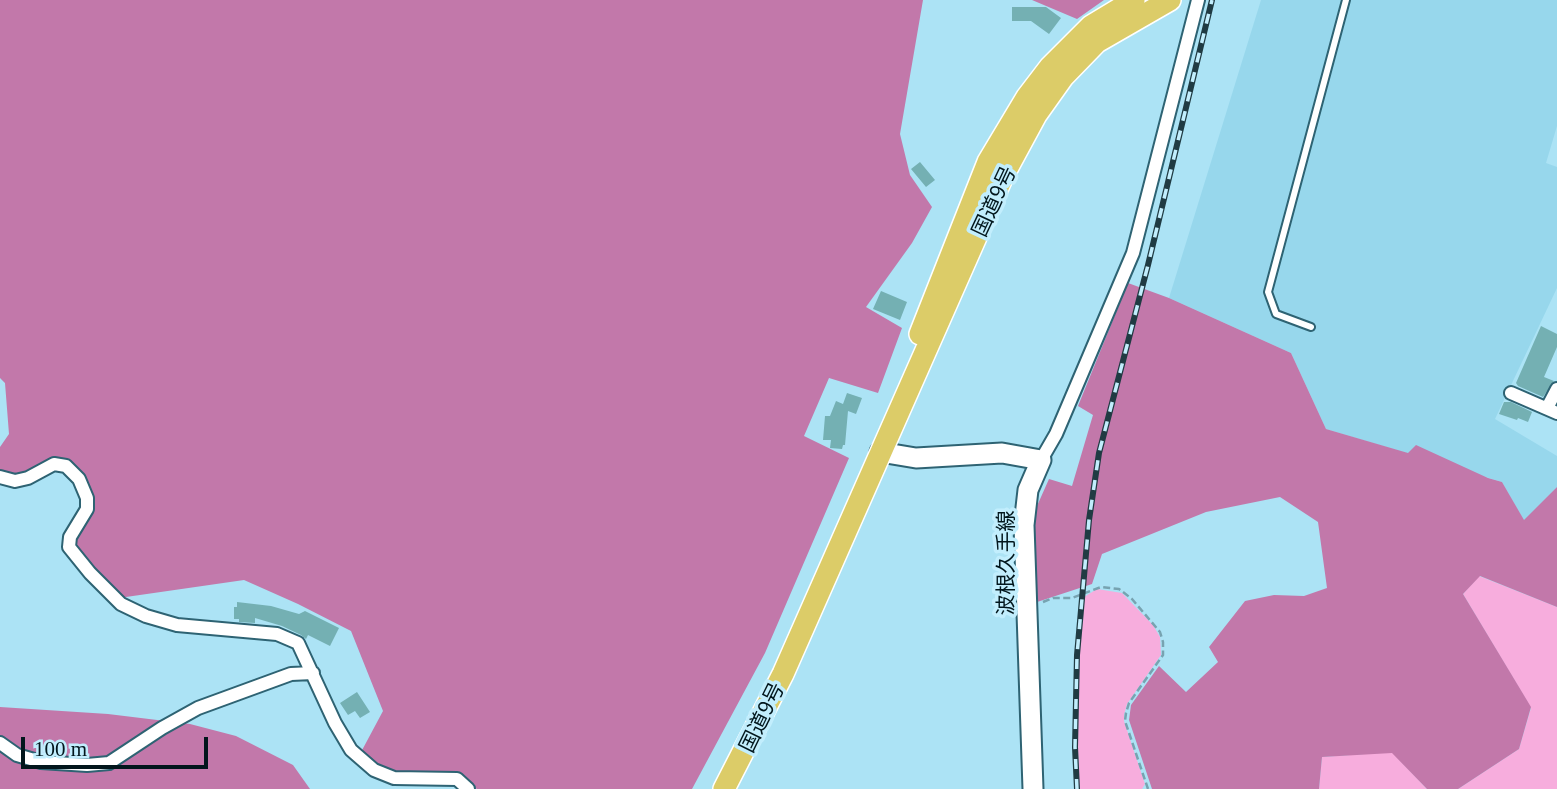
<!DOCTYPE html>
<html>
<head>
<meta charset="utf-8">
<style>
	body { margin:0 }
	#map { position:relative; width:1557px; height:789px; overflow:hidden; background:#ace3f5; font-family:Georgia,serif }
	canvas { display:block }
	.scale { position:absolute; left:21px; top:737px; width:187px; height:32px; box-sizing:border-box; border:4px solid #02161c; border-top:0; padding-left:9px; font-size:21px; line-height:24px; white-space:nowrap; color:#02161c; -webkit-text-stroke:5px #c2eefd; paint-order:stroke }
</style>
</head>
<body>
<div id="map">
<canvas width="1557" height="789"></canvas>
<div class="scale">100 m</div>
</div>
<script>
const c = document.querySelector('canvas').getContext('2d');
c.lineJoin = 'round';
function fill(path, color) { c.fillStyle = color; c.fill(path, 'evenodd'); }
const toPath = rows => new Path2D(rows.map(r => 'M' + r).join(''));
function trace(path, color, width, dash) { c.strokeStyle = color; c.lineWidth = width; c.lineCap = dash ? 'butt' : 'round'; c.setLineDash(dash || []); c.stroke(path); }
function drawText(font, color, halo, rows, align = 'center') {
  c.font = font + ' Georgia,"Noto Sans JP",serif'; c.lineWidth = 7; c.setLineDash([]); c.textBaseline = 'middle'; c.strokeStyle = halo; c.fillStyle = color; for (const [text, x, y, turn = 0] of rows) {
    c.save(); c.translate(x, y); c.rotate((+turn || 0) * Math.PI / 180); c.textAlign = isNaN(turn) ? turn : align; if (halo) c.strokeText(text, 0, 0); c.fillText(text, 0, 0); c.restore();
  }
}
const built = toPath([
	[1261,0,1557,0,1557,126,1546,163,1557,167,1557,288,1495,419,1557,456,1557,487,1524,521,1502,482,1326,429,1291,353,1169,298]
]);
const green = toPath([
	[1479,576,1557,607,1557,789,1458,789,1519,749,1531,708,1463,594],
	[1097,589,1122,593,1153,625,1160,637,1161,655,1127,704,1124,715,1124,721,1145,784,1142,789,1079,789,1077,711,1079,657,1084,597],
	[1392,752,1427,789,1319,789,1322,757]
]);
const forest = toPath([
	[0,0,923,0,900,134,910,175,932,207,912,243,866,307,902,328,878,393,829,378,804,436,849,458,765,653,692,789,477,789,455,775,381,771,360,754,383,711,351,631,298,604,244,580,119,598,72,546,74,536,90,512,64,463,17,478,0,474,0,447,9,434,5,383,0,378],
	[1032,0,1104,0,1077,19],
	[1128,283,1169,298,1291,353,1326,429,1408,453,1416,445,1488,478,1502,482,1524,520,1557,487,1557,607,1480,576,1463,594,1531,707,1519,749,1458,789,1427,789,1392,753,1322,757,1319,789,1152,789,1129,720,1131,705,1159,666,1186,692,1218,662,1209,647,1245,601,1274,595,1304,596,1327,588,1318,522,1280,497,1206,512,1102,554,1092,584,1034,603,1030,550,1037,506,1049,479,1072,486,1093,415,1078,406],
	[0,707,108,714,190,724,236,736,293,765,310,789,0,789]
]);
const building = toPath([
	[1012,7,1046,7,1061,18,1049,34,1031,21,1012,21],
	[920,162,935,180,926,187,911,169],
	[881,291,907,302,900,320,873,309],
	[1541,326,1557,334,1557,347,1544,377,1554,381,1543,397,1518,386,1516,383],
	[847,393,862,398,856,414,848,411,845,445,843,445,842,449,830,448,831,440,823,440,825,416,830,416,836,401,843,404],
	[1504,402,1511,402,1532,412,1528,422,1518,418,1517,420,1499,414],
	[237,602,271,606,299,614,305,611,339,628,330,646,308,635,306,639,301,635,282,626,255,618,255,623,239,622,239,619,234,619,234,607,237,607],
	[357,692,370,712,360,718,355,711,348,715,340,703]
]);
const path = toPath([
	[1043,602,1053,598,1072,598,1101,587,1119,589,1132,599,1160,632,1163,642,1163,655,1129,703,1126,713,1125,721,1148,789]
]);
const service = toPath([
	[1311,327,1276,314,1268,292,1346,0]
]);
const minor = toPath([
	[1511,393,1557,413],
	[1547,408,1557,389],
	[1041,460,1056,434,1133,253,1198,0],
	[0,477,15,481,28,478,54,464,66,466,79,479,87,498,87,509,70,537,69,547,90,573,121,604,146,616,177,625,277,634,298,643,335,723,351,750,374,770,394,778,457,779,468,789],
	[0,743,17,755,41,762,87,765,109,763,162,728,198,708,291,674,313,673]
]);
const secondary = toPath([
	[880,452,916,458,1002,453,1041,460,1028,490,1024,525,1033,789]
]);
const trunk = toPath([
	[920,334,988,162,1027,97,1050,67,1091,26,1134,0],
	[724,789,783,674,1003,176,1036,115,1063,77,1097,42,1170,0]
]);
const rail = toPath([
	[1077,789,1075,747,1077,655,1089,520,1099,453,1148,265,1212,0]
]);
const streetNames = [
	["国道9号",993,201,-65],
	["波根久手線",1005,563,-90],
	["国道9号",761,717,-64]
];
fill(built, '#97d7ec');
fill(green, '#f7addd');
fill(forest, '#c278aa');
fill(building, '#74b0b3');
trace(service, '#2e6373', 10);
trace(minor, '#2e6373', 16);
trace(secondary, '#2e6373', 23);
trace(trunk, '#fff', 24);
trace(path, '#77a3b1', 2.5, [7, 3.5]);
trace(service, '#fff', 6);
trace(minor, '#fff', 12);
trace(secondary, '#fff', 19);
trace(trunk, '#dccc68', 21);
trace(rail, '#203b43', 6);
trace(rail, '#c2eefd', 3.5, [10]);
drawText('21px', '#02161c', '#c2eefd', streetNames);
</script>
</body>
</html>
